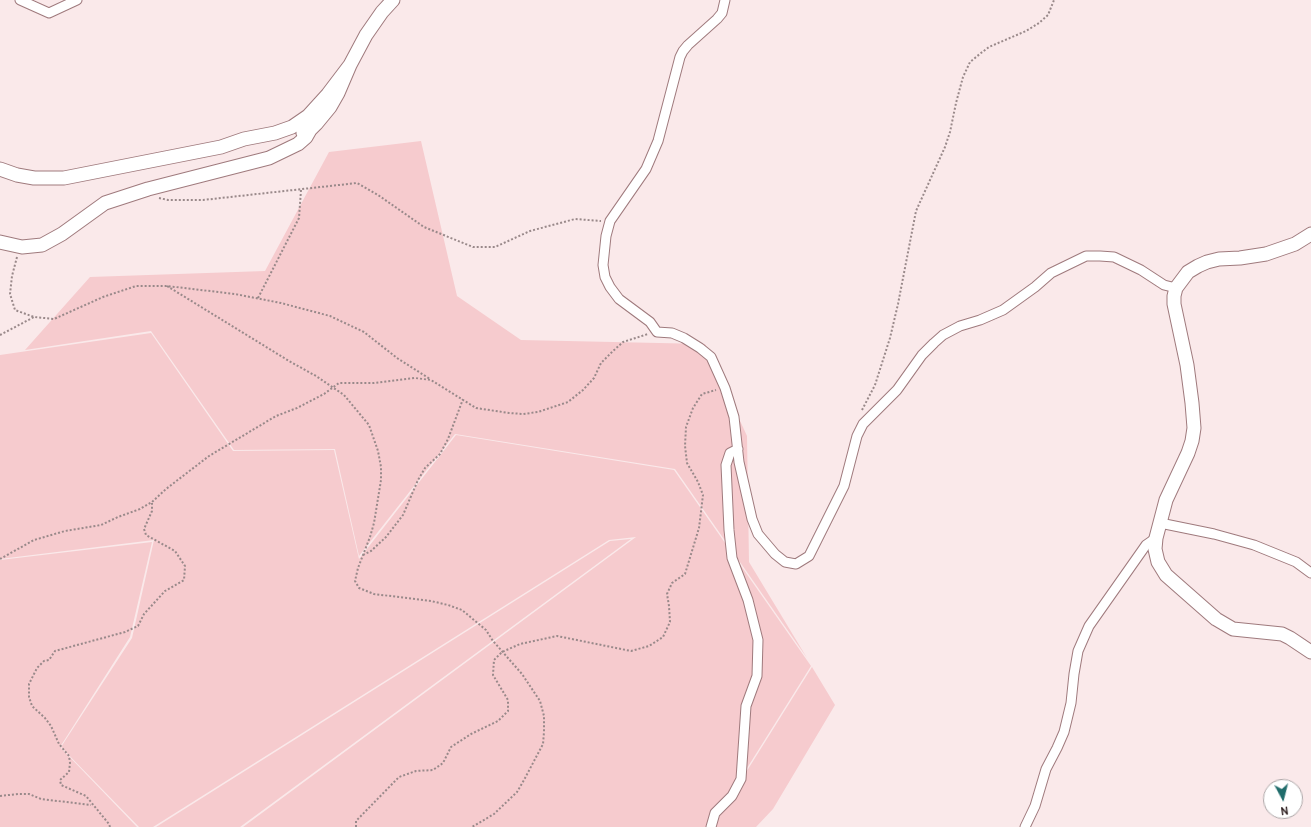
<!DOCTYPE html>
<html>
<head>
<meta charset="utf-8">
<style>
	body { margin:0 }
	#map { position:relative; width:1311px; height:827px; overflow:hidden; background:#fae9ea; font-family:Overpass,sans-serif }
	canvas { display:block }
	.north { position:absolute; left:1263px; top:779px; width:40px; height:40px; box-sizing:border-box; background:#fff; border:1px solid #aba5a6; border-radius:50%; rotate:173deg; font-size:11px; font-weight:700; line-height:16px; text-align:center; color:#2e1f20 }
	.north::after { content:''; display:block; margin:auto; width:14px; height:18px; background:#206c6b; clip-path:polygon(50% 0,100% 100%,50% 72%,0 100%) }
</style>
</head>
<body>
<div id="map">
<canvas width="1311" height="827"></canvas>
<div class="north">N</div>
</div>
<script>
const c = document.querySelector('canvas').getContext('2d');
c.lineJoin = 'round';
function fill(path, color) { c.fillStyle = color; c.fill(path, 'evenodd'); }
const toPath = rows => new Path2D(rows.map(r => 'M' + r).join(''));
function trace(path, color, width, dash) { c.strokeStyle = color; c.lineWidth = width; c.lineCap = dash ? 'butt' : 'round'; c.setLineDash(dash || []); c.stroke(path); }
const green = toPath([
	[421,141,457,296,521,340,705,344,747,436,749,562,807,658,675,469,455,434,359,556,335,449,234,450,151,331,25,350,90,277,265,271,329,152],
	[151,333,233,451,334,450,359,559,456,435,674,470,811,666,712,824,713,827,243,827,636,537,609,540,153,827,139,827,61,747,132,638,154,540,0,559,0,355],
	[631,539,240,827,156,827,610,541],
	[152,542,130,637,60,747,137,827,0,827,0,560],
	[812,667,835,705,773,809,756,827,714,827,713,825]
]);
const path = toPath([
	[159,198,168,200,203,200,357,183,378,195,424,227,473,247,495,247,530,231,575,219,601,221],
	[17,257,12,276,10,294,15,310,34,317,54,319,103,297,136,286,167,286,235,294,281,303,330,316,364,332,397,358,430,379],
	[167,286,289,361,316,376,344,395,369,425,378,451,381,467,381,480,374,523,370,537,358,568,355,581,359,588,374,594,431,601,448,605,462,610,486,630,493,641,522,674,540,701,544,716,544,732,543,744,524,780,517,792,494,814,472,827],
	[258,298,299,218,301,190],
	[0,335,34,317],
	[862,410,875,385,890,338,898,304,916,211,945,147,950,132,956,103,963,77,970,62,981,53,989,47,1026,31,1039,23,1048,15,1054,0],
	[363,555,371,551,386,537,403,515,418,480,425,468,440,454,448,439,463,399],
	[0,559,34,540,65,531,101,525,118,517,140,509,152,502,166,489,209,456,276,416,297,408,324,394,339,383,374,383,415,378,431,380,476,408,509,413,523,414,538,412,568,402,583,390,594,378,601,363,613,351,623,342,648,334],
	[0,796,18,794,29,794,41,799,91,805],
	[110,827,109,824,86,796,61,785,60,780,69,772,70,763,69,756,59,744,51,726,45,718,32,706,29,697,29,684,37,668,44,661,49,660,55,651,125,632,138,626,144,614,165,591,184,580,185,566,175,551,146,535,144,529,152,511,152,503],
	[356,827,356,821,399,777,416,771,433,770,443,763,451,747,471,734,498,721,508,711,508,700,493,675,494,660,502,652,520,644,557,636,631,651,649,646,663,637,670,622,669,606,667,594,672,583,685,574,699,528,703,495,698,482,687,463,685,446,686,427,693,408,702,394,716,390]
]);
const street = toPath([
	[20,0,49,13,77,0],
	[725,0,722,13,717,19,688,45,683,51,680,57,658,141,646,169,610,221,606,236,603,265,605,277,610,287,619,299,650,322,657,332,672,333,684,338,700,348,711,357,725,388,734,417,739,462,752,519,758,534,775,554,785,562,796,564,809,556,844,486,857,436,863,424,897,390,922,355,934,343,943,335,960,326,980,320,1003,310,1035,287,1051,273,1086,256,1100,256,1114,257,1141,270,1164,285,1176,288],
	[1160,523,1214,534,1254,545,1296,562,1311,573],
	[711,827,715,813,732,796,741,779,746,706,757,676,758,640,748,600,732,558,729,530,726,465,730,453,738,449],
	[1025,827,1035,806,1046,769,1057,748,1064,732,1071,703,1074,674,1078,651,1089,626,1146,545,1156,538]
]);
const secondary = toPath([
	[303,133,310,130,316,124,330,107,338,93,350,65,366,35,382,12,393,0],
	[0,169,17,175,34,178,64,178,221,147,244,139,275,133,292,127,308,116,328,94,350,65],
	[1311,234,1295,244,1266,254,1240,258,1219,259,1207,262,1198,266,1188,272,1176,288,1174,296,1174,304,1187,365,1192,403,1194,428,1192,441,1188,453,1166,500,1156,538,1155,549,1158,562,1166,575,1216,619,1233,629,1282,634,1290,638,1311,652],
	[0,242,22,247,42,245,62,234,105,203,148,189,269,158,298,144,306,137,310,130]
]);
fill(green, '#f6cbce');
trace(street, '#9f7a7d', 11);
trace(secondary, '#9f7a7d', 15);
trace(path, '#99898a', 2, [2, 2]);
trace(street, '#fff', 9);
trace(secondary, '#fff', 13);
</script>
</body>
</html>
